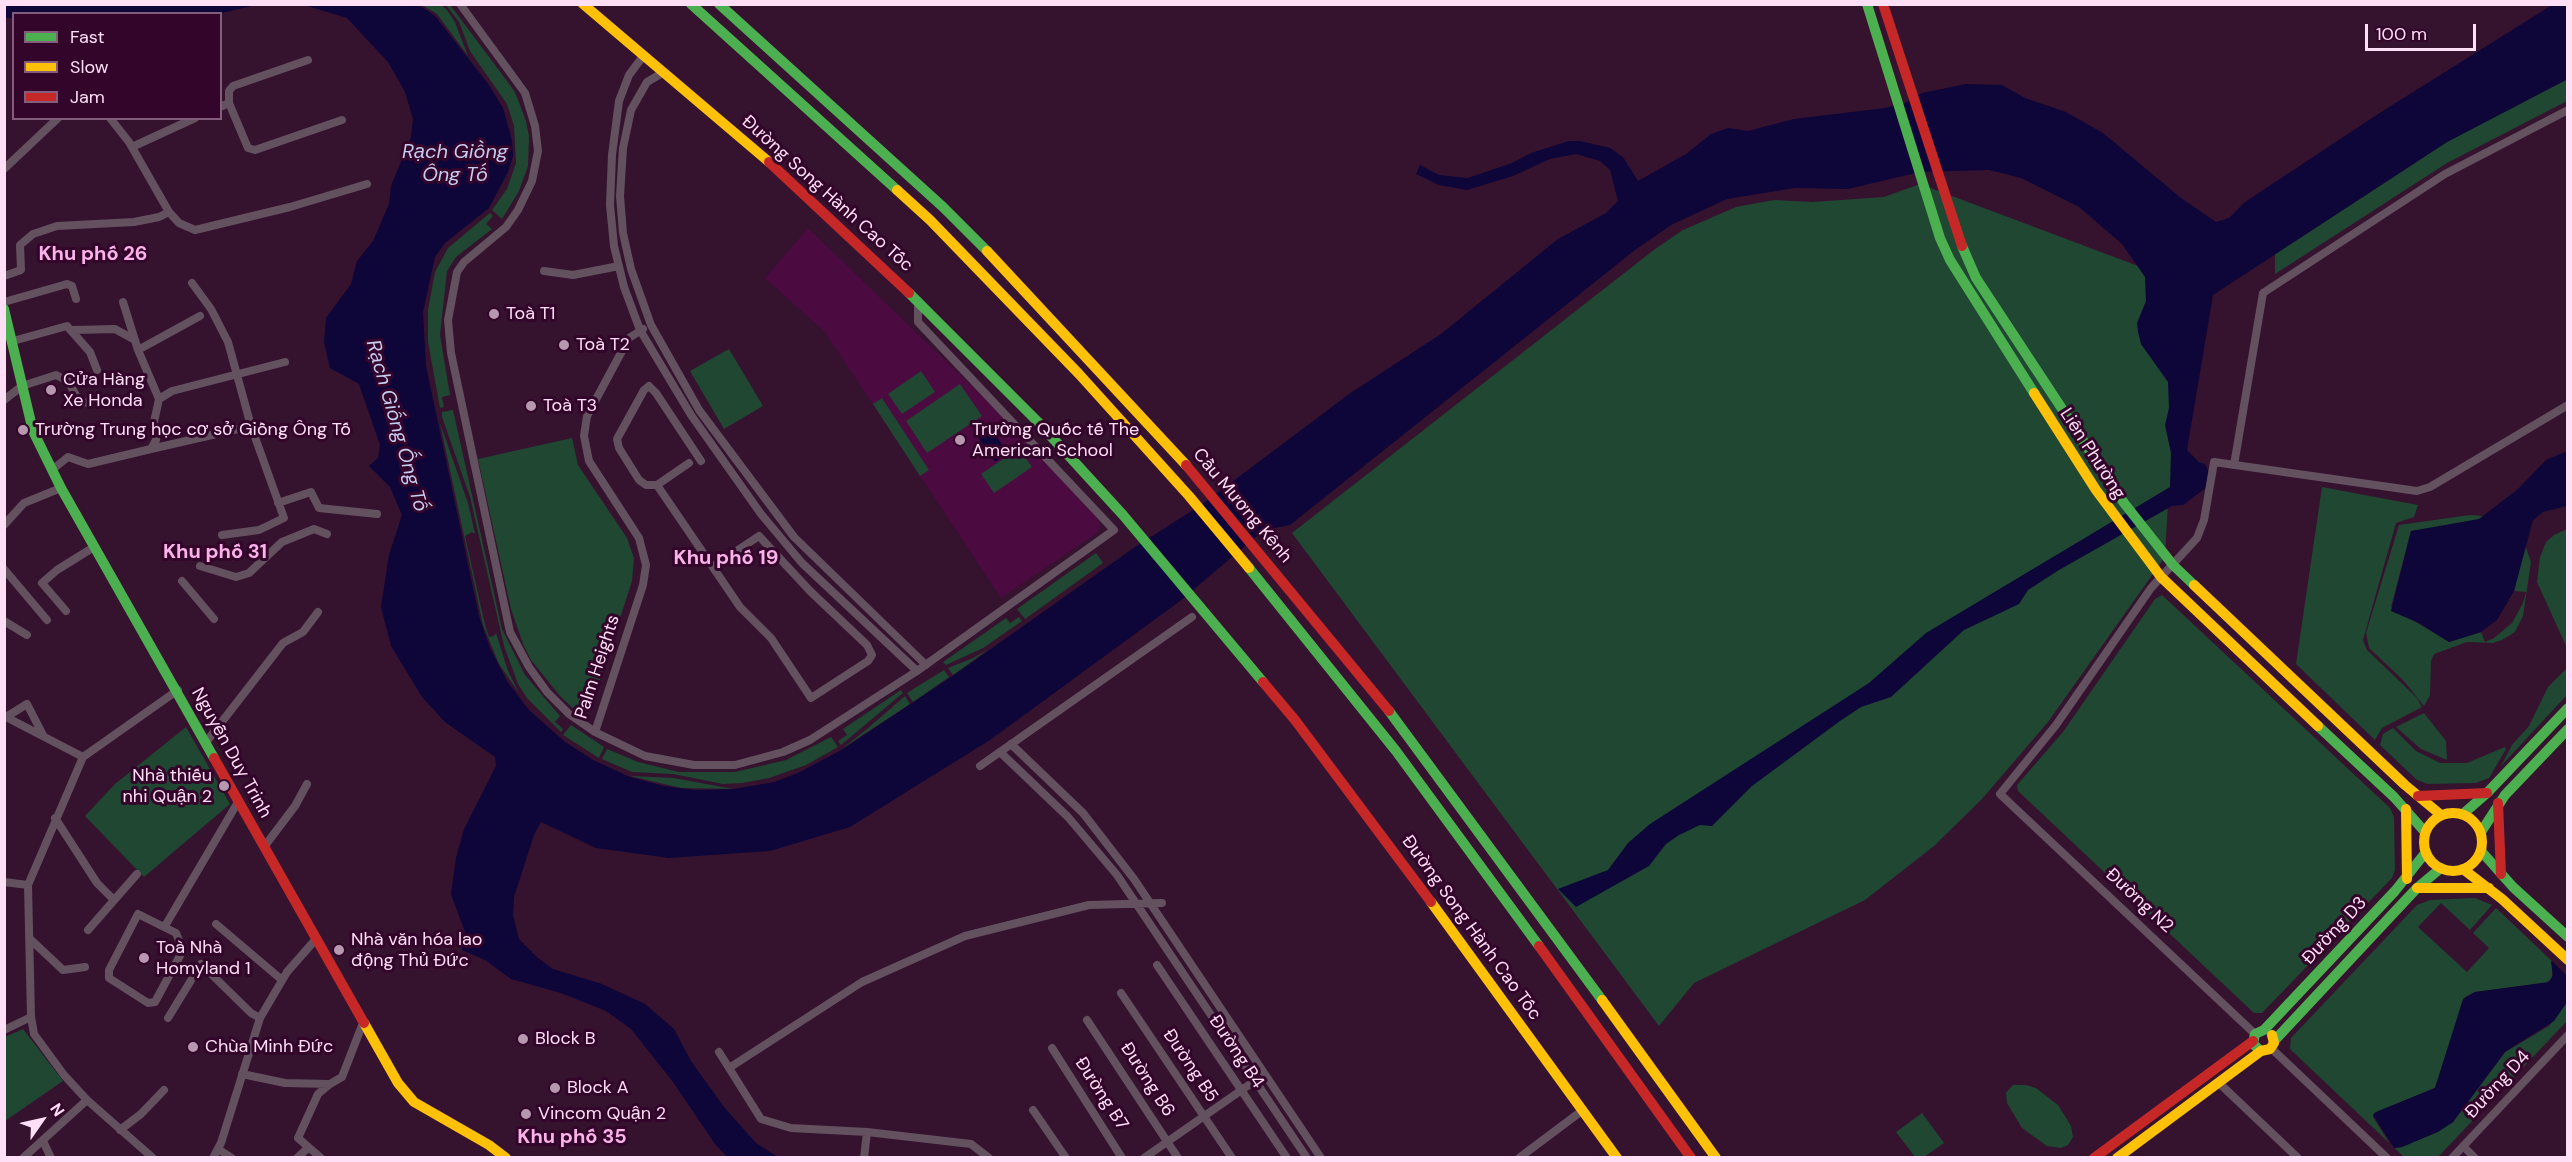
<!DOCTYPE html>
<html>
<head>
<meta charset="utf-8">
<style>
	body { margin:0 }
	#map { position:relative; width:2572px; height:1162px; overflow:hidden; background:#35132f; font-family:"DM Sans",sans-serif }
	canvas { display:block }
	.frame { position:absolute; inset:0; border:6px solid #fedff5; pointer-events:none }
	.legend { position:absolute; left:12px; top:12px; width:210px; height:108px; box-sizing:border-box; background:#33052b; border:2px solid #845c7c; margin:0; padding:8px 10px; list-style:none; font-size:18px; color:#fedff5 }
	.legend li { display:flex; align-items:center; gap:12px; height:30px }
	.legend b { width:30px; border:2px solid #845c7c }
	.north { position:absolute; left:12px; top:1090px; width:60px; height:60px; -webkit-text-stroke:4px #33052b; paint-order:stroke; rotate:56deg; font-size:16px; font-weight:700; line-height:24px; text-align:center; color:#fedff5 }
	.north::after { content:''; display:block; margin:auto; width:21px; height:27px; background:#fedff5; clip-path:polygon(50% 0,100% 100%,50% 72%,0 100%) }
	.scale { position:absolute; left:2365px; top:24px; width:111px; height:27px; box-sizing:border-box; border:3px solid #fedff5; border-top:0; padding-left:8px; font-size:18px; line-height:21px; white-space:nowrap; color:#fedff5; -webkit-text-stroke:4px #33052b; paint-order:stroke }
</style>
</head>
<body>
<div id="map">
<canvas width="2572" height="1162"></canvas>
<div class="frame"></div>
<ul class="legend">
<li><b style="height:8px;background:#4caf50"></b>Fast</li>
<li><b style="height:8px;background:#ffc107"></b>Slow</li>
<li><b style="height:8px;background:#c62828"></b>Jam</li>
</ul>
<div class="north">N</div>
<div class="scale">100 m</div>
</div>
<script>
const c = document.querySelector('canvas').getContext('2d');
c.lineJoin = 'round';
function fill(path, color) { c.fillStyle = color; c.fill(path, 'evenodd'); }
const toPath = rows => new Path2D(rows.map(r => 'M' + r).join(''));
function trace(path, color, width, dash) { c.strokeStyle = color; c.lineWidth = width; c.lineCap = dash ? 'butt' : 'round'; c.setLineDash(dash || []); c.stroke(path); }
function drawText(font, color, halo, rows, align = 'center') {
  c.font = font + ' "DM Sans",sans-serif'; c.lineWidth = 6; c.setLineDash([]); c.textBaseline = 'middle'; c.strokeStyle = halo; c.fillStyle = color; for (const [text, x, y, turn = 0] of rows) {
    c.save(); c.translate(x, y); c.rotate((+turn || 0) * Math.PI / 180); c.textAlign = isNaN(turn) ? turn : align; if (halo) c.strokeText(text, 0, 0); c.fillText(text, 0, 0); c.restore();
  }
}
const built = toPath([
	[808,228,986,400,1098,519,1100,525,1097,533,1001,598,825,332,765,278]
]);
const green = toPath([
	[422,5,441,5,447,10,455,22,468,56,437,14],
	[446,5,451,6,504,77,515,92,526,121,529,136,528,166,519,191,502,219,492,210,507,189,516,163,514,126,507,104,470,51,459,22],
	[2567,79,2567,101,2447,163,2275,274,2275,254,2447,142],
	[1920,184,2186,284,2193,292,2168,502,2165,557,2048,722,1982,799,1934,846,1865,900,1694,983,1659,1026,1292,533,1655,249,1683,230,1736,207,1774,200,1812,202,1884,197],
	[490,213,493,216,486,224,492,229,456,257,447,271,440,335,450,395,442,397,444,407,440,408,428,342,428,310,435,272,448,248],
	[729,349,763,406,724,429,690,371],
	[921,371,935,392,902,414,888,394],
	[960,384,982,416,927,453,906,421],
	[882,398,929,470,920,476,873,404],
	[453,410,502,629,525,675,560,716,555,722,563,729,561,732,527,698,518,684,504,646,470,497,442,417,442,412],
	[440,423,468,503,475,534,472,532,465,536,485,625,489,637,494,636,496,633,508,671,519,693,499,664,483,625],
	[572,438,578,465,627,538,634,558,632,581,591,708,583,711,575,710,560,696,531,660,523,644,511,609,478,459],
	[1019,448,1032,467,994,493,981,474],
	[2322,487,2418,505,2414,517,2396,523,2363,640,2367,650,2417,698,2422,707,2382,728,2375,740,2296,664],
	[2470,515,2483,516,2476,521,2411,531,2391,607,2449,642,2481,632,2485,642,2494,638,2512,623,2523,603,2526,592,2514,591,2525,545,2531,562,2523,616,2515,632,2502,640,2493,643,2467,642,2434,654,2431,661,2430,695,2424,706,2403,680,2369,648,2366,633,2399,525],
	[2567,529,2568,529,2567,648,2537,582,2540,557,2546,542,2554,535],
	[1096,553,1103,563,1025,619,1017,609],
	[2162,595,2390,808,2394,817,2395,870,2392,878,2262,1013,2254,1013,2018,791,2017,785,2063,732,2155,599],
	[1019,617,1022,621,983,648,946,665,943,662,1006,618,1010,623],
	[989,649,953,675,948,668,973,658],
	[2567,668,2567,695,2501,766,2512,745,2529,726,2548,687],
	[944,670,949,677,913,702,907,693],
	[901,690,903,693,841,745,838,741,847,735,843,729],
	[905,696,910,704,843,748,867,729],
	[2424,713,2446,741,2447,760,2421,749,2396,727],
	[571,725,604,747,599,758,563,735],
	[186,727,230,804,144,877,85,816,115,784],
	[2393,728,2416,751,2440,763,2467,763,2505,747,2506,749,2489,778,2476,783,2428,784,2417,780,2380,745,2383,734],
	[831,737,838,747,806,765,769,778,742,783,723,784,673,774,632,772,602,759,607,749,638,762,679,772,735,772,786,760],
	[630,776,674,778,733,789,681,788],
	[2475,898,2492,905,2470,930,2441,903,2418,927,2467,972,2489,948,2473,933,2496,908,2552,961,2552,978,2546,983,2475,992,2465,997,2435,1088,2374,1113,2373,1117,2390,1144,2394,1148,2402,1147,2453,1122,2505,1052,2549,1026,2567,1002,2567,1021,2438,1157,2404,1157,2290,1049,2291,1038,2417,905,2430,900],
	[23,1029,63,1081,5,1121,5,1037],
	[2013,1085,2026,1085,2036,1088,2058,1105,2071,1126,2073,1137,2068,1145,2061,1148,2047,1146,2022,1128,2007,1103,2006,1093],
	[1922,1113,1944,1143,1924,1157,1915,1157,1896,1132]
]);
const water = toPath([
	[4,5,5,4,256,5,218,14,14,14,13,18,5,18],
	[304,5,419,5,435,16,489,85,503,108,512,140,513,156,508,172,489,208,445,243,435,257,423,312,426,366,479,616,490,648,507,681,529,710,565,742,593,760,630,777,664,786,696,790,734,789,774,782,798,773,843,749,954,675,1135,547,1204,503,1349,394,1441,334,1558,239,1606,213,1618,201,1610,170,1600,161,1576,154,1550,159,1513,176,1467,190,1439,185,1416,174,1420,165,1439,175,1468,178,1512,163,1531,153,1569,141,1580,141,1610,148,1623,157,1638,181,1686,154,1711,134,1728,128,1748,131,1794,119,1885,108,1905,103,1922,93,1966,84,2002,85,2025,98,2066,112,2103,133,2181,198,2216,222,2229,218,2245,202,2378,114,2552,5,2567,5,2568,79,2447,142,2213,295,2187,450,2199,462,2205,464,2214,482,2183,505,2172,506,2059,570,2028,590,2019,604,1964,630,1891,697,1861,707,1840,721,1752,786,1712,826,1700,825,1679,835,1666,844,1649,866,1576,907,1558,889,1608,870,1628,843,1650,824,1869,683,1926,633,2170,487,2171,453,2165,425,2169,408,2168,382,2141,344,2138,332,2137,323,2146,301,2145,277,2122,244,2079,207,2021,178,1989,170,1920,172,1848,189,1795,188,1727,199,1671,225,1635,250,1290,525,1264,530,1180,601,990,740,850,827,770,851,669,858,596,848,541,822,534,835,514,897,513,915,519,939,538,958,553,969,602,984,645,1004,674,1029,691,1061,724,1107,756,1143,778,1157,728,1158,715,1144,673,1082,631,1029,606,1011,561,993,511,979,485,960,462,950,461,939,465,932,451,894,456,858,464,829,496,766,495,757,445,722,422,697,391,646,381,607,389,555,402,515,390,487,369,466,378,458,380,445,359,384,330,368,324,342,326,318,351,284,357,261,373,241,389,204,391,186,411,137,413,119,405,92,388,62,347,18],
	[990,427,1008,453,995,462,977,436],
	[2567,451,2567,506,2543,512,2533,520,2514,591,2497,620,2481,632,2449,642,2419,623,2391,611,2411,531,2479,519,2518,489,2546,460],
	[2567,944,2567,1002,2554,1021,2505,1052,2453,1122,2438,1132,2402,1147,2394,1148,2373,1115,2376,1112,2435,1088,2463,999,2475,992,2549,982,2553,975,2551,962]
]);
const pier = toPath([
	[2567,941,2567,976,2550,959]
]);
const street = toPath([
	[460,4,525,93,535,126,538,151,532,181,518,210,506,227,464,262,457,272,448,320,451,353,510,632,529,667,547,692,569,714,595,732,645,756,694,765,735,765,783,752,810,740,917,671,1114,530,918,322,918,301],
	[644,55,629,75,619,101,612,155,610,205,614,246,624,287,640,330,691,415,761,514,802,563,917,671],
	[664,72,647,82,631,110,623,148,620,196,623,233,631,269,651,325,699,410,794,537,926,665],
	[229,103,229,91,233,86,308,60],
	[220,107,229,103,248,148,255,150,342,120],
	[110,118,129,142,169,212,179,223,195,230,290,207,367,184],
	[132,147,195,118],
	[4,169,58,118],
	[544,271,573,275,619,266],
	[4,276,21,270,20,245,33,234,57,226,134,222,159,217,169,212],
	[192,283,211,309,228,342,251,426,284,518,259,530,222,535],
	[4,302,67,284,72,286,76,299],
	[123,302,138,350,159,399],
	[73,330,115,329,135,340],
	[13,341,67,326,90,352,97,370],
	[138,350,200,316],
	[4,400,22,386,56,375,68,381,79,401,89,403],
	[151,449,251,426],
	[689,463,657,485,646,485,639,480,619,448,617,439,644,390,649,386,656,393,701,461],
	[2234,465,2263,293,2445,174,2568,110],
	[53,469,68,457,88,464,151,449,156,440,154,422,159,399,172,391,285,362],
	[657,485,740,607,771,638,811,698,868,661,872,655,867,645,810,591,759,536,714,566],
	[278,503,311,492,319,508,377,514],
	[4,525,24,503,61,488],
	[200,566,236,577,249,573,282,542,314,529,327,534],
	[4,569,47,620],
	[182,581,214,619],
	[66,611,42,583,57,570,94,547],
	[4,621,27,635],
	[6,717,83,757],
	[6,717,27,704,43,735],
	[595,732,643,585,646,565,639,538,589,461,584,436,587,416,629,338,643,329],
	[207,741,283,643,303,632,318,612],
	[1011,744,1083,813,1134,879,1321,1158],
	[1000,752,1068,817,1117,875,1307,1158],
	[980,766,1192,617],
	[55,818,97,883,113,899],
	[264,847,295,806,307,784],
	[4,882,28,885],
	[138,914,176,933,183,950,155,1002,148,1003,109,978,109,970,138,914],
	[216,924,282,980],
	[165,926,238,802],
	[88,930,137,874],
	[30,939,63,970,85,967],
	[1157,965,1287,1158],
	[1121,993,1232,1158],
	[168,1018,201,964,251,1013,260,1018],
	[1087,1020,1178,1158],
	[4,1030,31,1017],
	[2255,1034,2000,794,2056,725,2151,588,2197,538,2204,520,2214,462,2417,491,2430,487,2568,405],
	[1052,1048,1122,1158],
	[2271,1048,2387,1158],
	[719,1052,761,1119,791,1128,867,1132,971,1144,989,1158],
	[729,1068,862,982,965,936,1089,905,1162,903],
	[242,1074,285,1083,330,1084,342,1077,363,1023],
	[2219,1083,2298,1158],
	[1033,1110,1066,1158],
	[120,1130,141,1114,164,1090],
	[43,1141,51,1158],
	[2463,1146,2475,1158],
	[218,1149,232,1158],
	[23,1158,87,1100],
	[153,1158,87,1100,64,1075,34,1034,31,1017,28,885,83,757,178,690],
	[213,1158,221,1143,260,1018,287,972,316,939],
	[297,1158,307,1149],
	[321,1158,298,1138,318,1094,330,1084],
	[864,1158,867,1132],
	[1144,1158,1256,1080],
	[1519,1158,1583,1110],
	[2452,1158,2568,1035]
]);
const fast = toPath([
	[691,4,897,190],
	[719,4,943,207,987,251],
	[1867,4,1940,238,1950,260,2034,393],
	[1962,246,1976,278,2124,503,2173,565,2194,585],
	[909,293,1037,421,1123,515,1263,682],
	[4,309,33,431,61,488,214,758],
	[1249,568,1396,751,1539,946],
	[1389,711,1602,1000],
	[2318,726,2394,797,2425,832],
	[2463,814,2487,793,2568,708],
	[2481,832,2505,795,2568,729],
	[2481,851,2513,887,2568,937],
	[2274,1041,2417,888,2441,868],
	[2261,1051,2253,1044,2255,1034,2264,1030,2395,891,2426,852]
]);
const slow = toPath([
	[583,4,769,162],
	[897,190,930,220,1079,374,1189,496,1249,568],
	[987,251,1186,465],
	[2034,393,2096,490,2161,577,2318,726],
	[2194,585,2405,785,2441,815],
	[2406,809,2407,879],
	'2424 842a29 29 0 1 1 58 0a29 29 0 1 1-58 0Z',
	[2463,869,2502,899,2568,960],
	[2417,888,2489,888],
	[1431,902,1617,1158],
	[1602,1000,1716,1158],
	[364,1023,398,1083,414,1102,489,1145,506,1158],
	[2117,1158,2261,1051,2270,1049,2274,1043,2272,1035]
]);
const jam = toPath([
	[1883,4,1962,246],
	[769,162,909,293],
	[1186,465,1389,711],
	[1263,682,1295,720,1431,902],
	[214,758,364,1023],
	[2418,796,2487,793],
	[2498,803,2501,874],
	[1539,946,1691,1158],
	[2094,1158,2253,1041]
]);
const markers = [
	[494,314,6,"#b898b0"],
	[564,345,6,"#b898b0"],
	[51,390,6,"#b898b0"],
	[531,406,6,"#b898b0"],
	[23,430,6,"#b898b0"],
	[960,440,6,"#b898b0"],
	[224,786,6,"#b898b0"],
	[339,950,6,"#b898b0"],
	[144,958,6,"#b898b0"],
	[523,1039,6,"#b898b0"],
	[193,1047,6,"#b898b0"],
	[555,1088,6,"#b898b0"],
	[526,1114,6,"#b898b0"]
];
const streetNames = [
	["Đường Song Hành Cao Tốc",827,194,42],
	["Liên Phường",2092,454,57],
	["Cầu Mương Kênh",1242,506,50],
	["Palm Heights",598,667,-72],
	["Nguyễn Duy Trinh",231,753,61],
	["Đường N2",2139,901,43],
	["Đường Song Hành Cao Tốc",1471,928,54],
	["Đường D3",2335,931,-47],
	["Đường B4",1236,1052,56],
	["Đường B5",1190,1066,56],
	["Đường B6",1147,1080,57],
	["Đường D4",2498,1085,-47],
	["Đường B7",1101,1094,57]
];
const poiNames = [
	["Toà T1",506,314],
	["Toà T2",576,345],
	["Cửa Hàng",63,380],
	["Xe Honda",63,401],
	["Toà T3",543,406],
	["Trường Trung học cơ sở Giồng Ông Tố",35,430],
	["Trường Quốc tế The",972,430],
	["American School",972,451],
	["Nhà thiếu",212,776,"right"],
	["nhi Quận 2",212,797,"right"],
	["Nhà văn hóa lao",351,940],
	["động Thủ Đức",351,961],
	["Toà Nhà",156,948],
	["Homyland 1",156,969],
	["Block B",535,1039],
	["Chùa Minh Đức",205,1047],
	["Block A",567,1088],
	["Vincom Quận 2",538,1114]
];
const waterNames = [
	["Rạch Giồng",455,153],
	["Ông Tố",455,176],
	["Rạch Giống Ống Tố",396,426,74]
];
const neighbourhoodNames = [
	["Khu phố 26",93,255],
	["Khu phố 31",215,553],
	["Khu phố 19",726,559],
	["Khu phố 35",572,1138]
];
fill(built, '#4b0a40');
fill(green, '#1f4732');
fill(water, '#0e0538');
fill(pier, '#35132f');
trace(street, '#63515f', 8);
trace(fast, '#4caf50', 10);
trace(slow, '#ffc107', 10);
trace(jam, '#c62828', 10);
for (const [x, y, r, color] of markers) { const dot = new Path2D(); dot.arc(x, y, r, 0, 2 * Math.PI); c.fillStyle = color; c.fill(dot); trace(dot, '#33052b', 2); }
drawText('18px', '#fedff5', '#33052b', streetNames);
drawText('18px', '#fedff5', '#33052b', poiNames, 'left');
drawText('italic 20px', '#c5ccf0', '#33052b', waterNames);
drawText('bold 20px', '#fbb2e8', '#33052b', neighbourhoodNames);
</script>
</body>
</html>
